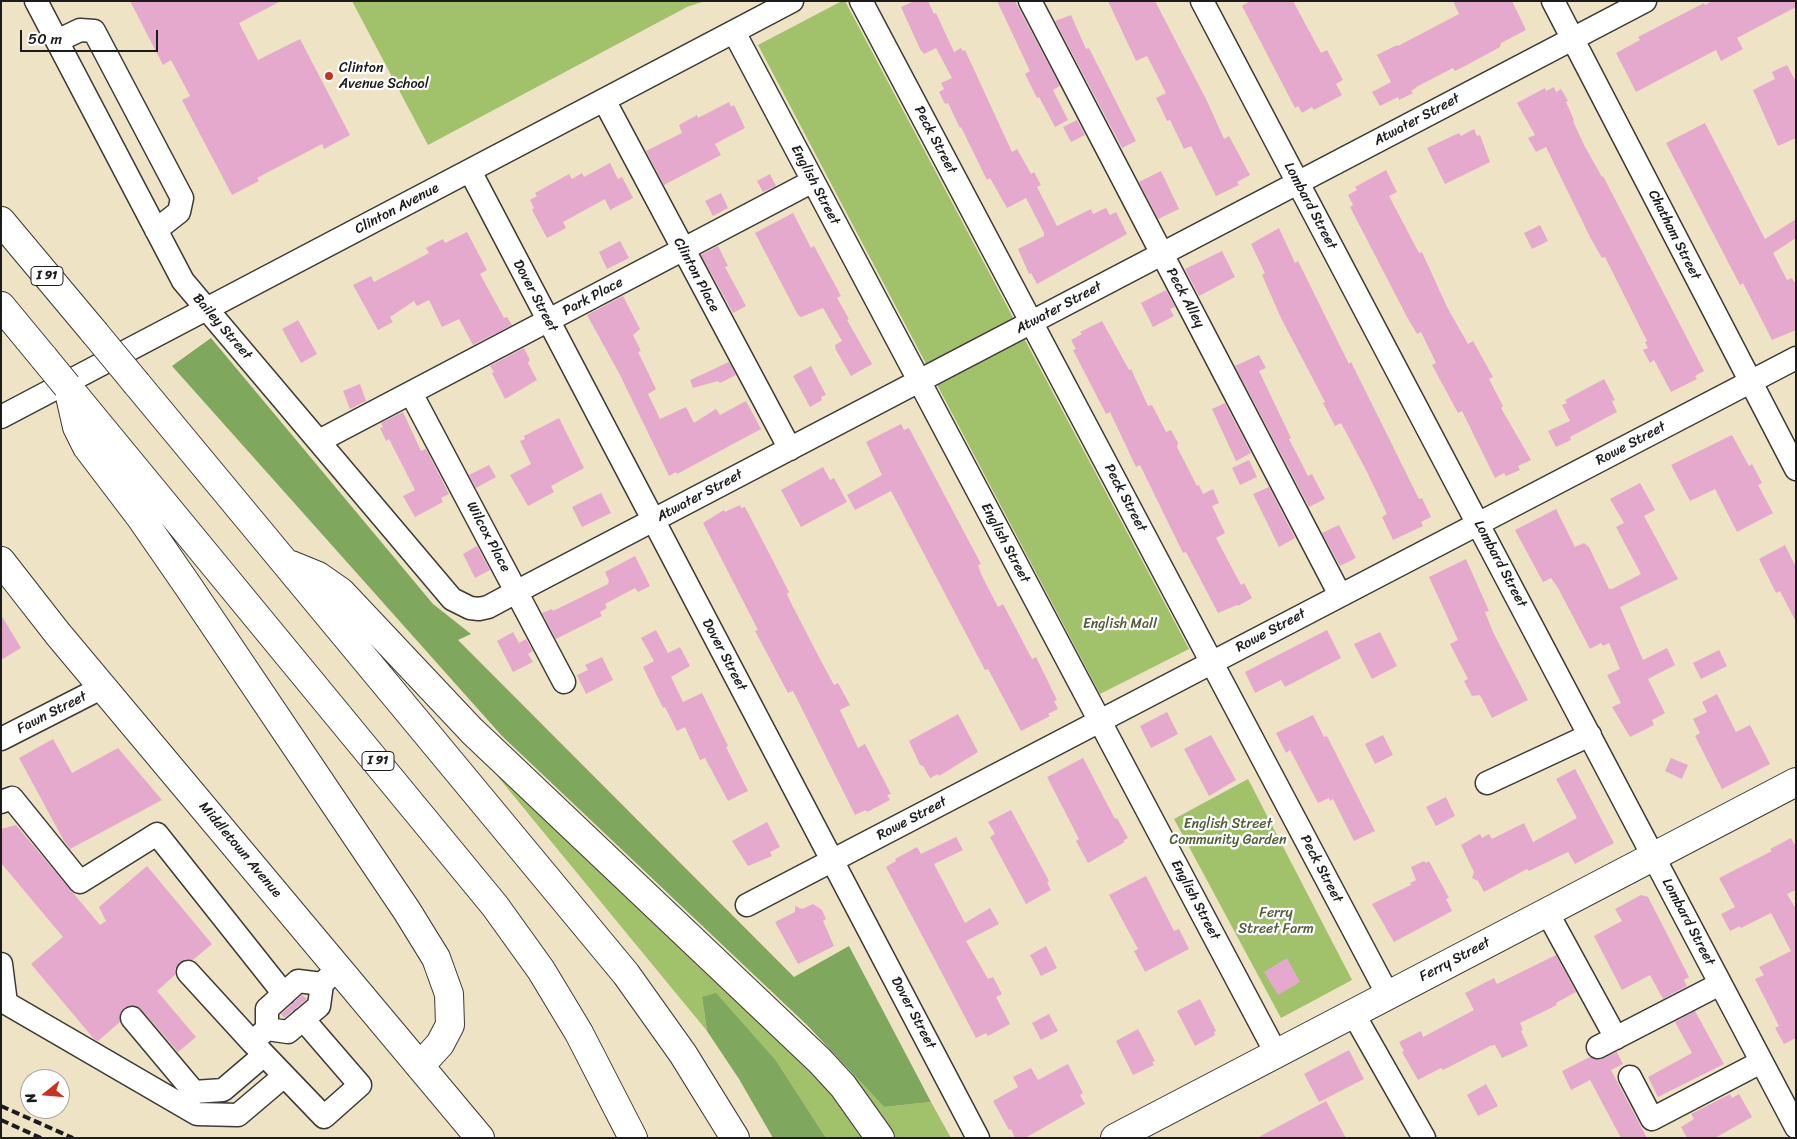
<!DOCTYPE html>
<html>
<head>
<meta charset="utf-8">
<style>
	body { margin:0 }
	#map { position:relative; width:1797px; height:1139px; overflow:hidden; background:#efe3c5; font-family:Sriracha,sans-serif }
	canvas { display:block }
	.frame { position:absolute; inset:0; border:2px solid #1c1c1c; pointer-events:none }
	.north { position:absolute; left:20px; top:1069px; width:50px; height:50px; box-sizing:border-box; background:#fff; border:1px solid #a4a4a4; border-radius:50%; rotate:253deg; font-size:14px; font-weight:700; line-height:20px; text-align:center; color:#1c1c1c }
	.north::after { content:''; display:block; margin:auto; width:18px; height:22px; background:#c8321e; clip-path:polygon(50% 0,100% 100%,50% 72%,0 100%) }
	.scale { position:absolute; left:20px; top:30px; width:138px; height:22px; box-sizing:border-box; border:2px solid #1c1c1c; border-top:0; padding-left:6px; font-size:15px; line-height:18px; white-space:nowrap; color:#1c1c1c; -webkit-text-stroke:4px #fff; paint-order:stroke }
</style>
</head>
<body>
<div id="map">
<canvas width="1797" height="1139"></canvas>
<div class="frame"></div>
<div class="north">N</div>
<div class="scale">50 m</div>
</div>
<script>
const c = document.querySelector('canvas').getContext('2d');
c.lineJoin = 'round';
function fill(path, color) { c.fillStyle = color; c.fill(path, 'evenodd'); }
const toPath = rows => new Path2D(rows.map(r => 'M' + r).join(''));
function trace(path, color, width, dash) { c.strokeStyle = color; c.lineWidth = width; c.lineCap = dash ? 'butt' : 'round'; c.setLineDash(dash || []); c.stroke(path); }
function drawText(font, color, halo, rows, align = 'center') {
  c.font = font + ' Sriracha,sans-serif'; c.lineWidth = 4.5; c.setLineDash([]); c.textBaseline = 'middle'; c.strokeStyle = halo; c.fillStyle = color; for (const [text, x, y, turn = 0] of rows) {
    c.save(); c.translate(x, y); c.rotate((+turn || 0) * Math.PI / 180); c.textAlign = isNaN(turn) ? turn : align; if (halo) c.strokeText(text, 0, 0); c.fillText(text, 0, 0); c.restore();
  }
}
const green = toPath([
	[352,1,705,1,687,7,428,145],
	[842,1,845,1,1189,649,1100,694,758,45],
	[496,766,796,1051,848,1110,866,1138,826,1138,777,1062,702,997,707,1031,494,772],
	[1248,779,1352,980,1281,1018,1174,819],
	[851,1072,884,1107,931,1102,951,1138,892,1138]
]);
const forest = toPath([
	[211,338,433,604,471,634,458,640,794,977,849,946,931,1102,884,1107,808,1026,502,736,172,366],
	[716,993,777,1062,826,1138,773,1138,739,1079,707,1031,702,997]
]);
const building = toPath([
	[130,1,281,1,239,23,258,60,300,39,350,135,324,149,322,144,257,178,259,181,232,195,182,100,190,96,171,60,163,65],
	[914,1,928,1,934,14,936,13,954,52,961,48,963,51,965,50,1012,152,1017,149,1031,174,1034,172,1041,185,1037,187,1057,226,1091,209,1093,214,1106,208,1110,215,1116,212,1127,234,1037,284,1031,273,1029,274,1018,249,1044,236,1044,233,1026,198,1007,208,990,178,987,180,961,127,960,128,948,103,945,104,939,92,944,89,941,83,952,78,936,48,924,54,920,49,901,7],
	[997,1,1015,1,1060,86,1053,90,1068,120,1055,127,1039,97,1037,98,1025,74,1030,71],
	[1108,1,1155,1,1207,101,1224,139,1229,136,1250,175,1237,182,1239,185,1216,196,1191,146,1184,149,1170,120,1167,121,1162,110,1156,98,1166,93,1147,56,1136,61],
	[1250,1,1293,1,1321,53,1327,50,1343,80,1336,84,1342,95,1314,110,1312,107,1302,113,1298,106,1295,108,1242,6],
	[1453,1,1512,1,1526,30,1501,43,1500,47,1467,65,1455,71,1453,68,1418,86,1411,91,1413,93,1399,100,1398,97,1380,106,1372,92,1391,82,1377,55,1397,45,1398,46,1459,14],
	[1712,1,1796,1,1796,7,1737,38,1743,49,1721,61,1716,50,1636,92,1616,53,1640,40,1638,37,1704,3,1705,5],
	[1071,15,1086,49,1089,48,1136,141,1122,148,1055,21],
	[1787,65,1796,82,1796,138,1778,146,1753,90,1775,79,1772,72],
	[1554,87,1556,92,1561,89,1568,101,1566,102,1574,120,1573,121,1584,145,1602,177,1603,176,1704,371,1695,376,1697,379,1671,392,1654,360,1650,363,1643,350,1648,348,1645,342,1647,341,1605,257,1602,258,1590,237,1546,147,1536,152,1528,138,1535,135,1517,103,1545,88,1546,91],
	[729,102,731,107,734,105,745,128,715,144,721,155,664,185,646,151,682,133,679,125,697,115,698,118],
	[1077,120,1085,135,1071,142,1063,127],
	[1705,123,1765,239,1796,219,1796,238,1773,253,1787,280,1792,278,1796,285,1796,330,1772,340,1743,283,1740,285,1666,143],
	[1474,129,1477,136,1480,135,1490,162,1445,184,1427,148,1459,133,1461,136],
	[610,163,618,179,622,177,633,198,610,210,605,199,563,222,566,228,547,238,532,210,534,208,530,200,537,196,535,193,569,174,572,179,582,173,584,177],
	[1386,170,1397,192,1389,196,1419,253,1422,252,1447,307,1468,344,1473,341,1493,377,1489,379,1503,406,1501,408,1531,460,1518,466,1520,470,1506,476,1504,473,1495,478,1462,411,1458,413,1432,365,1436,363,1421,332,1417,334,1407,317,1350,207,1353,205,1348,195,1357,190,1355,187],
	[1161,171,1179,209,1158,219,1139,182],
	[770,174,776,186,763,192,757,181],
	[721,193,728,208,713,216,705,201],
	[793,213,811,248,814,246,841,296,837,298,849,319,847,320,872,364,851,376,836,350,835,345,842,341,823,308,801,317,798,315,755,233],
	[1540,225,1548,241,1532,249,1524,233],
	[1279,228,1295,263,1298,261,1342,350,1349,364,1351,362,1419,499,1422,498,1431,517,1421,522,1423,526,1393,540,1382,517,1387,514,1367,472,1341,423,1335,426,1323,403,1325,402,1281,318,1262,275,1265,273,1251,244],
	[467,232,487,270,480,274,504,318,507,317,512,325,473,345,459,319,442,327,429,300,417,306,414,301,390,317,393,322,378,330,353,285,371,276,374,282,429,253,426,248,443,239,445,243],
	[620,241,629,258,607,269,599,252],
	[718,246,728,266,725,267,746,306,733,313,701,255],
	[1222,251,1235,277,1199,296,1185,269],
	[1166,290,1175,307,1170,309,1174,316,1153,327,1141,303],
	[623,296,640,329,633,335,641,351,638,352,656,389,648,394,660,419,686,407,694,423,716,409,720,415,746,401,761,429,677,474,676,472,669,476,620,375,587,315],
	[298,320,317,354,301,363,282,329],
	[1102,321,1129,370,1131,369,1148,406,1152,405,1166,432,1171,430,1178,443,1177,447,1197,486,1199,485,1203,494,1213,489,1219,503,1212,506,1225,533,1216,538,1241,585,1244,583,1252,598,1238,606,1237,605,1218,613,1186,552,1183,553,1140,465,1136,467,1110,412,1106,414,1073,350,1076,349,1071,340,1082,334,1080,332],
	[524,348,530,360,528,363,537,380,505,399,492,373,494,372,490,366],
	[1259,355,1266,368,1259,371,1291,438,1289,439,1308,476,1312,474,1325,499,1309,507,1235,366],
	[729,362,736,375,720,383,718,381,693,388,690,380],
	[811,366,826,395,821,397,822,400,810,407,793,376],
	[1604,379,1615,400,1612,401,1617,412,1570,437,1571,440,1556,447,1548,431,1570,421,1562,405,1567,403,1565,400],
	[360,384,366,401,350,409,343,391],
	[1225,403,1251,453,1236,461,1212,409],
	[403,412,421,451,426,449,449,494,441,498,443,502,415,517,403,496,415,490,389,439,386,441,380,428,383,427,381,423],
	[559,418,584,468,551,486,554,492,528,506,510,475,531,464,520,441,525,439,524,436],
	[901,424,904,430,909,428,981,564,978,565,981,574,998,607,1003,604,1032,659,1036,657,1057,700,1054,701,1058,709,1048,714,1050,716,1021,731,988,669,985,670,891,491,855,510,847,495,882,475,866,442],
	[1732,435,1749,466,1752,464,1762,483,1758,485,1773,513,1737,532,1715,489,1690,501,1671,465],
	[1249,460,1257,477,1240,485,1232,468],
	[489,465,496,477,476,488,469,475],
	[823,467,830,480,834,478,847,502,801,527,781,490],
	[1640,483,1655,510,1644,516,1678,579,1620,607,1643,660,1667,648,1675,665,1648,679,1665,713,1652,720,1654,725,1630,737,1612,707,1621,703,1607,675,1620,669,1609,643,1603,646,1601,643,1590,649,1558,588,1551,578,1543,582,1515,530,1556,509,1575,547,1584,543,1589,547,1609,589,1612,589,1641,574,1616,527,1624,523,1610,499],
	[1269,487,1295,538,1279,547,1253,494],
	[601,493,611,513,582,527,572,507],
	[740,505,741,508,745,507,770,555,789,592,787,594,790,601,820,659,834,685,838,683,850,705,840,710,858,748,865,744,891,794,887,795,890,800,867,812,866,810,855,815,793,691,788,693,755,631,758,630,703,523,724,510,725,512],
	[1339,525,1356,558,1340,566,1322,533],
	[1785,545,1796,567,1796,622,1780,591,1776,593,1759,559],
	[477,546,490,570,475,578,463,554],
	[635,556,650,586,638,592,635,588,605,604,607,608,600,612,602,616,556,639,542,613,552,609,553,611,608,584,609,581,605,572],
	[1466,559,1489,611,1485,612,1493,632,1528,700,1492,718,1480,695,1472,696,1464,681,1468,679,1450,644,1458,640,1429,577],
	[1,615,21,648,1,660],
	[656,630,668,653,680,647,690,666,671,677,683,702,702,693,728,746,726,747,748,791,728,801,705,758,700,760,685,727,677,731,665,707,663,708,643,667,654,661,641,638],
	[1327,630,1341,658,1285,687,1281,680,1255,693,1245,672],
	[513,632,519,643,526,639,533,651,528,654,533,662,513,672,497,641],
	[1380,632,1397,666,1372,679,1354,644],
	[1719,650,1727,666,1701,679,1693,663],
	[602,657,613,680,586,694,577,675,588,670,585,665],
	[1717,694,1736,732,1750,725,1770,764,1722,789,1695,736,1700,733,1693,719,1707,712,1702,702],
	[1167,712,1178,734,1151,748,1140,726],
	[958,714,978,752,939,776,938,774,930,778,923,766,920,765,909,741],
	[1313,715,1324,737,1327,736,1375,831,1354,841,1333,799,1330,801,1329,798,1318,803,1290,750,1286,753,1276,733],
	[1211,735,1236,780,1209,796,1184,749],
	[1383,735,1393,755,1375,764,1365,744],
	[53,739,72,773,118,748,162,800,70,849,64,841,19,758],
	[1083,758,1115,819,1117,818,1128,838,1123,841,1125,842,1088,863,1076,841,1079,839,1047,777],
	[1671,758,1688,765,1682,779,1665,771],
	[1575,769,1614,843,1575,864,1568,852,1529,871,1527,869,1484,892,1478,881,1472,878,1474,872,1461,845,1480,834,1482,838,1489,834,1492,839,1524,823,1533,842,1577,818,1556,779],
	[1446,797,1455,816,1436,826,1426,807],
	[1011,810,1049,881,1047,882,1051,890,1026,904,990,837,995,834,988,822],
	[767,822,780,847,770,852,772,856,748,866,732,841],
	[16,825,100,925,106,921,99,907,147,866,212,944,193,960,186,959,180,962,175,969,175,975,157,991,196,1037,178,1052,142,1010,136,1006,124,1008,120,1014,120,1022,98,1041,94,1039,31,964,63,937,1,863,1,829],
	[956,837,963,850,934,864,965,923,990,908,999,924,966,941,988,979,993,977,1002,994,996,997,1010,1024,988,1036,986,1033,976,1038,886,867,896,861,895,859,917,847,921,854],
	[1791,838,1796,847,1796,890,1787,894,1796,909,1796,1038,1784,1044,1775,1028,1779,1026,1755,979,1764,975,1759,967,1791,951,1771,913,1741,928,1740,926,1730,931,1721,914,1735,907,1719,878,1772,851,1770,849],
	[1424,861,1426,863,1429,861,1449,898,1446,899,1452,911,1394,942,1372,904,1411,885,1410,883,1416,880,1411,867],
	[1146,876,1174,931,1179,929,1189,949,1145,972,1134,951,1138,949,1109,895],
	[1641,895,1648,897,1689,977,1684,980,1687,986,1663,999,1650,975,1622,990,1594,936,1622,921,1615,909],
	[813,904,822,910,826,919,823,921,834,946,798,964,775,922,795,912,795,906,802,909],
	[1046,946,1057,968,1041,976,1030,955],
	[1556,955,1576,992,1556,1003,1557,1005,1520,1023,1523,1030,1521,1031,1528,1046,1502,1058,1495,1045,1490,1046,1443,1070,1441,1068,1418,1080,1402,1052,1404,1051,1399,1042,1421,1031,1423,1037,1474,1010,1465,993,1494,978,1497,984],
	[1287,958,1300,982,1278,995,1264,972],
	[302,995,307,999,284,1018,281,1014],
	[1200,999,1216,1031,1214,1032,1215,1035,1195,1046,1177,1011],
	[1695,1011,1724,1064,1658,1097,1648,1077,1692,1053,1675,1022],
	[1049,1014,1058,1031,1041,1040,1032,1023],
	[1138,1029,1155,1061,1152,1062,1154,1065,1133,1075,1116,1041],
	[1349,1050,1364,1079,1319,1102,1304,1074],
	[1617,1052,1623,1064,1611,1070,1647,1138,1621,1138,1590,1080,1571,1090,1562,1071,1590,1057,1598,1060],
	[1068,1064,1083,1093,1080,1095,1085,1104,1025,1138,1015,1138,1011,1129,1009,1130,993,1101,1018,1087,1013,1077,1031,1068,1038,1080],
	[1486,1084,1498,1106,1478,1116,1467,1095],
	[1730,1094,1732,1098,1739,1094,1752,1117,1715,1138,1687,1138,1681,1127,1694,1119,1691,1114],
	[1326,1101,1346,1138,1257,1138]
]);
const minor = toPath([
	[36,1,183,281,452,599,470,608,479,609,488,607,516,592,1645,1],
	[861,1,1388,995],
	[1030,1,1340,595],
	[1202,1,1796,1127],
	[1553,1,1796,469],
	[734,32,1276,1053],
	[57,41,80,30,94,31,182,198,179,212,156,230],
	[604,100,790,449],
	[470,171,978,1138],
	[411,393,564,682],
	[1,417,792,1],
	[319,441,813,181],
	[1,739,103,687],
	[1487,783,1590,735],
	[1,802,12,798,80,882,157,834,284,994],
	[747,905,1796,358],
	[1547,912,1616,1038],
	[1,964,6,1003],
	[188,972,252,1042,267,1029,267,1009,298,981,322,984],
	[1,1000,197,1114,238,1115,284,1076],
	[1353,1013,1424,1138],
	[132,1018,194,1092,223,1090,264,1055],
	[267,1029,288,1032,319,1006,322,984,332,974],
	[252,1042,324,1117,360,1085,303,1019],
	[1598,1047,1720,984],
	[1630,1077,1652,1119,1761,1062]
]);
const major = toPath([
	[1,561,58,634,480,1138],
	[1115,1138,1796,782]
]);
const highway = toPath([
	[1,221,94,332],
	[1,306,44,358],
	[137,384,626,974,683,1054,735,1138],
	[67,386,495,906,541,970,579,1033,633,1138],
	[69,392,77,427,87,447,141,518,188,586,407,911,436,958,449,994,450,1025,440,1044,420,1066],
	[291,565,318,576,341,592,472,731,820,1061,843,1086,880,1138]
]);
const rail = toPath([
	[1,1106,73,1138],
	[1,1120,41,1138]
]);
const highwayBridge = toPath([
	[94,332,137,384],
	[44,358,67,386]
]);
const markers = [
	[329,76,5,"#c8321e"]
];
const shields = [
	[47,276,32],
	[378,761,32]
];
const shieldNames = [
	["I 91",47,276],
	["I 91",378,761]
];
const poiNames = [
	["Clinton",339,68],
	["Avenue School",339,84]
];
const streetNames = [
	["Atwater Street",1417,120,-28],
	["Peck Street",935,140,62],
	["English Street",815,185,62],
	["Lombard Street",1310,206,62],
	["Clinton Avenue",397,209,-28],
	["Chatham Street",1674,235,63],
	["Clinton Place",696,275,62],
	["Dover Street",535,296,62],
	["Park Place",593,297,-28],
	["Peck Alley",1185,298,62],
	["Atwater Street",1059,308,-28],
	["Bailey Street",222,327,49],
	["Rowe Street",1631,444,-28],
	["Atwater Street",700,496,-28],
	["Peck Street",1125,498,62],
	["Wilcox Place",488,537,62],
	["English Street",1005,543,62],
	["Lombard Street",1500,564,62],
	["Rowe Street",1271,631,-28],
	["Dover Street",724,655,62],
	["Fawn Street",52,713,-27],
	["Rowe Street",912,819,-28],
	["Middletown Avenue",240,850,50],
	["Peck Street",1321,869,62],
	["English Street",1195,900,62],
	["Lombard Street",1688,922,62],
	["Ferry Street",1455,960,-28],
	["Dover Street",913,1013,62]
];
const parkNames = [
	["English Mall",1120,624],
	["English Street",1228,824],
	["Community Garden",1228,840],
	["Ferry",1276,913],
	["Street Farm",1276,929]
];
fill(green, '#a1c16a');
fill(forest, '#80a75e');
fill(building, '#e5a9ce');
trace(minor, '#3c3a35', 25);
trace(major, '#3c3a35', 30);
trace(highway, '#3c3a35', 30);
trace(minor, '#fff', 22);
trace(major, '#fff', 28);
trace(highway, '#fff', 28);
trace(rail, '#1c1c1c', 4, [8, 4]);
trace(highwayBridge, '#3c3a35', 30, []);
trace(highwayBridge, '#fff', 28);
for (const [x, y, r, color] of markers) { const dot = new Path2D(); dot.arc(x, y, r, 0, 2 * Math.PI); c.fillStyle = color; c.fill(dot); trace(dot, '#fff', 2); }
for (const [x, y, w] of shields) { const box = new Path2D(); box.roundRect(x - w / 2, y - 9.5, w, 19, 4); c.fillStyle = '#fff'; c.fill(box); trace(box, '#1c1c1c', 1); }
drawText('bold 12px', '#1c1c1c', null, shieldNames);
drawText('14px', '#1c1c1c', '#fff', poiNames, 'left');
drawText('14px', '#1c1c1c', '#fff', streetNames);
drawText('14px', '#515e3b', '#fff', parkNames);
</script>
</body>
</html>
